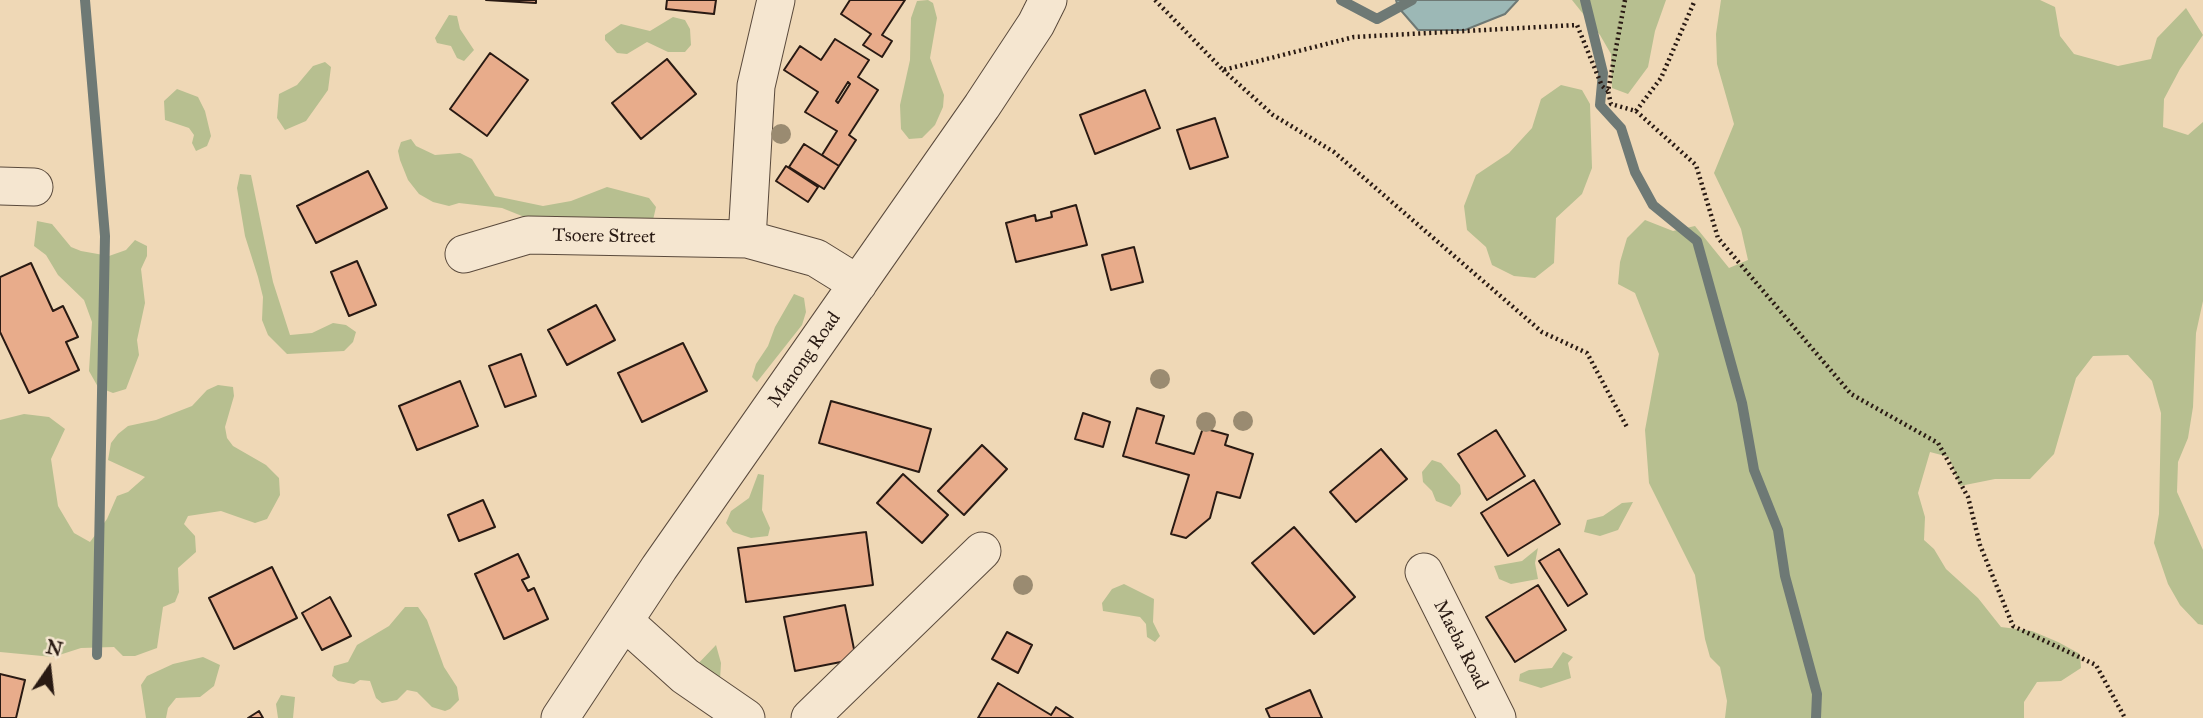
<!DOCTYPE html>
<html>
<head>
<meta charset="utf-8">
<style>
	body { margin:0 }
	#map { position:relative; width:2203px; height:718px; overflow:hidden; background:#efd8b6; font-family:"IM FELL Great Primer",serif }
	canvas { display:block }
	.north { position:absolute; left:14px; top:634px; width:70px; height:70px; -webkit-text-stroke:5px #f5e6d0; paint-order:stroke; rotate:14deg; font-size:19px; font-weight:700; line-height:28px; text-align:center; color:#291a13 }
	.north::after { content:''; display:block; margin:auto; width:24px; height:32px; background:#291a13; clip-path:polygon(50% 0,100% 100%,50% 72%,0 100%) }
</style>
</head>
<body>
<div id="map">
<canvas width="2203" height="718"></canvas>
<div class="north">N</div>
</div>
<script>
const c = document.querySelector('canvas').getContext('2d');
c.lineJoin = 'round';
function fill(path, color) { c.fillStyle = color; c.fill(path, 'evenodd'); }
const toPath = rows => new Path2D(rows.map(r => 'M' + r).join(''));
function trace(path, color, width, dash) { c.strokeStyle = color; c.lineWidth = width; c.lineCap = dash ? 'butt' : 'round'; c.setLineDash(dash || []); c.stroke(path); }
function drawText(font, color, halo, rows, align = 'center') {
  c.font = font + ' "IM FELL Great Primer",serif'; c.lineWidth = 7; c.setLineDash([]); c.textBaseline = 'middle'; c.strokeStyle = halo; c.fillStyle = color; for (const [text, x, y, turn = 0] of rows) {
    c.save(); c.translate(x, y); c.rotate((+turn || 0) * Math.PI / 180); c.textAlign = isNaN(turn) ? turn : align; if (halo) c.strokeText(text, 0, 0); c.fillText(text, 0, 0); c.restore();
  }
}
const green = toPath([
	[928,0,933,3,937,18,930,58,944,95,943,107,935,125,922,138,909,139,901,129,900,105,910,60,911,18,917,1],
	[1572,0,1666,0,1655,31,1648,67,1628,94,1612,88,1611,54,1600,35],
	[1721,0,2040,0,2055,7,2060,36,2074,54,2118,66,2151,59,2157,38,2186,8,2203,35,2180,69,2164,99,2163,127,2188,135,2203,122,2203,301,2196,333,2193,407,2188,438,2178,462,2177,492,2203,550,2203,625,2198,624,2180,605,2168,584,2154,543,2159,514,2161,413,2152,381,2128,355,2093,356,2076,378,2054,454,2030,479,1995,479,1960,486,1949,457,1930,452,1918,493,1925,517,1924,540,1934,549,1946,569,1978,598,2001,627,2032,631,2058,642,2080,654,2081,668,2061,681,2037,682,2024,702,2024,718,1725,718,1727,701,1720,667,1710,657,1705,639,1695,575,1649,483,1645,430,1659,354,1635,293,1618,284,1620,262,1627,238,1645,220,1673,231,1695,226,1729,268,1748,260,1741,229,1714,173,1734,124,1717,64,1716,34],
	[449,15,457,16,460,29,474,50,464,61,457,58,451,46,437,43,435,38],
	[673,17,685,20,690,29,691,45,685,52,668,52,647,42,627,54,617,53,605,40,605,35,621,24,650,31],
	[325,62,331,67,328,90,306,121,285,130,277,118,279,94,297,85,313,66],
	[1561,85,1582,90,1590,104,1592,168,1582,194,1556,218,1554,263,1535,278,1514,276,1492,265,1486,247,1467,230,1464,206,1476,175,1509,153,1532,128,1541,99],
	[177,89,198,97,205,111,211,136,207,146,196,151,192,143,194,135,189,128,165,120,164,101],
	[411,139,416,146,435,155,460,153,472,159,495,196,543,206,571,201,607,187,649,198,656,207,653,220,527,218,502,208,459,203,449,206,433,202,419,194,408,180,400,160,398,151,401,142],
	[240,174,251,175,273,282,290,335,312,333,333,323,346,325,356,332,353,342,344,351,287,354,268,335,262,320,263,297,258,277,245,236,237,188],
	[37,221,52,224,71,247,81,251,109,256,126,250,135,240,147,246,147,256,141,269,145,303,137,340,139,355,126,389,113,393,98,387,89,371,92,322,84,300,58,275,46,255,34,246],
	[794,294,804,298,806,312,802,325,757,382,752,377,756,364,768,346,775,327],
	[218,385,233,387,234,396,225,427,227,438,233,446,266,465,279,478,280,495,267,519,255,523,221,511,188,516,184,524,195,536,196,552,178,568,179,592,175,602,163,607,157,648,135,656,123,656,114,647,81,648,53,657,0,652,0,420,24,414,49,417,65,429,51,459,58,506,74,533,90,542,107,519,117,496,128,492,145,477,108,460,111,443,118,434,128,426,156,420,192,406,207,390],
	[1432,460,1441,463,1460,485,1461,494,1451,507,1436,501,1432,491,1423,482,1422,472],
	[758,474,764,475,762,510,770,528,768,536,751,538,733,532,726,523,731,511,749,498],
	[1633,502,1618,530,1600,536,1584,532,1587,520,1603,516,1622,503],
	[1538,548,1535,563,1538,579,1511,584,1499,579,1494,566,1522,561],
	[1124,584,1154,599,1153,622,1160,636,1155,642,1147,637,1146,624,1140,617,1103,611,1102,603,1112,589],
	[405,607,418,607,427,620,444,667,457,687,459,700,450,709,445,711,432,707,417,692,407,690,397,700,382,703,376,698,370,681,360,680,354,684,338,681,332,676,334,666,348,662,357,645,389,626],
	[716,645,721,663,720,680,694,668],
	[1563,652,1573,657,1568,663,1571,678,1541,688,1519,681,1520,674,1529,670,1552,668],
	[203,657,220,665,214,686,200,697,176,698,168,708,166,718,146,718,141,685,147,676,173,664],
	[281,695,295,697,293,718,278,718,276,704]
]);
const water = toPath([
	[1396,0,1518,0,1505,14,1465,30,1418,30,1398,7,1396,0]
]);
const stream = toPath([
	[85,0,105,236,97,655],
	[1341,0,1377,19,1412,0],
	[1585,0,1603,73,1600,105,1621,128,1635,172,1653,205,1697,241,1742,403,1754,470,1778,530,1785,576,1817,694,1816,718]
]);
const building = toPath([
	[486,0,536,0,536,3,486,0],
	[667,0,716,0,714,14,666,9,667,0],
	[850,0,905,0,882,35,892,41,882,57,863,45,871,34,841,14,850,0],
	[835,39,869,60,858,77,878,90,849,135,856,140,839,166,822,155,837,131,805,112,818,92,784,70,800,46,821,60,835,39],
	[848,82,850,84,838,103,836,101,848,82],
	[490,53,528,80,487,136,450,109,490,53],
	[667,59,696,94,641,139,612,103,667,59],
	[1145,90,1160,128,1095,154,1080,115,1145,90],
	[1215,118,1228,157,1190,169,1177,130,1215,118],
	[804,144,839,166,824,189,789,167,804,144],
	[786,166,818,187,808,202,776,181,786,166],
	[368,171,387,208,316,243,297,206,368,171],
	[1076,205,1087,245,1016,262,1006,223,1035,215,1036,221,1052,217,1051,212,1076,205],
	[1134,247,1143,282,1111,290,1102,255,1134,247],
	[357,261,376,305,349,316,331,272,357,261],
	[31,263,53,311,63,306,78,337,66,342,79,370,29,393,0,332,0,277,31,263],
	[596,305,615,340,567,365,548,330,596,305],
	[683,343,707,391,642,422,618,373,683,343],
	[521,354,536,396,505,407,489,366,521,354],
	[460,381,478,426,417,450,399,406,460,381],
	[831,401,931,429,919,472,819,443,831,401],
	[1137,408,1164,416,1156,443,1194,454,1203,428,1228,435,1225,445,1253,454,1240,498,1217,492,1210,518,1186,538,1171,534,1189,475,1123,456,1137,408],
	[1083,413,1110,422,1103,447,1075,439,1083,413],
	[1496,430,1525,476,1487,500,1458,454,1496,430],
	[982,445,1007,469,964,515,938,491,982,445],
	[1381,449,1407,479,1356,522,1330,492,1381,449],
	[903,474,948,515,922,543,877,503,903,474],
	[1534,480,1560,524,1508,556,1481,513,1534,480],
	[483,500,495,527,459,541,448,515,483,500],
	[1294,527,1355,597,1314,634,1252,563,1294,527],
	[866,532,873,585,746,602,738,548,866,532],
	[1559,549,1587,594,1568,606,1539,561,1559,549],
	[518,554,529,577,522,580,528,591,534,588,548,619,504,639,475,574,518,554],
	[272,567,297,618,234,649,209,598,272,567],
	[1538,585,1566,630,1515,662,1486,617,1538,585],
	[330,597,351,636,322,650,302,613,330,597],
	[845,605,856,659,795,671,784,617,845,605],
	[1007,632,1032,645,1018,673,992,659,1007,632],
	[0,674,25,680,16,718,0,718,0,674],
	[998,683,1051,715,1056,707,1073,718,978,718,998,683],
	[1310,690,1322,718,1270,718,1266,709,1310,690],
	[259,711,263,718,248,718,259,711]
]);
const path = toPath([
	[1155,0,1223,70,1354,37,1577,25,1602,86,1608,91],
	[1625,0,1608,91,1611,104,1636,111,1696,165,1718,238,1851,394,1938,443,1968,497,1980,545,2013,626,2096,665,2125,718],
	[1223,70,1273,115,1334,152,1542,332,1587,353,1628,429],
	[1636,111,1661,78,1695,0]
]);
const minor = toPath([
	[776,0,756,86,747,239,816,258,858,284],
	[0,186,34,187],
	[464,254,528,235,747,239],
	[1424,572,1497,718],
	[624,621,685,676,746,718],
	[560,718,659,568,982,106,1036,24,1048,0],
	[810,718,982,551]
]);
const trees = [
	[781,134],
	[1160,379],
	[1243,421],
	[1206,422],
	[1023,585]
];
const streetNames = [
	["Tsoere Street",604,237,1],
	["Manong Road",805,360,-55],
	["Maeba Road",1460,645,63]
];
fill(green, '#b7bf90');
fill(water, '#9cb8b6');
trace(water, '#6e7975', 2);
trace(stream, '#6e7975', 10);
fill(building, '#e8ac8b');
trace(building, '#291a13', 2);
trace(minor, '#5a4a3c', 39);
trace(path, '#291a13', 4.5, [2, 3.5]);
trace(minor, '#f5e6d0', 37);
c.fillStyle = '#9a8b71';
for (const [x, y] of trees) { c.beginPath(); c.arc(x, y, 10, 0, 2 * Math.PI); c.fill(); }
drawText('19px', '#291a13', '#f5e6d0', streetNames);
</script>
</body>
</html>
